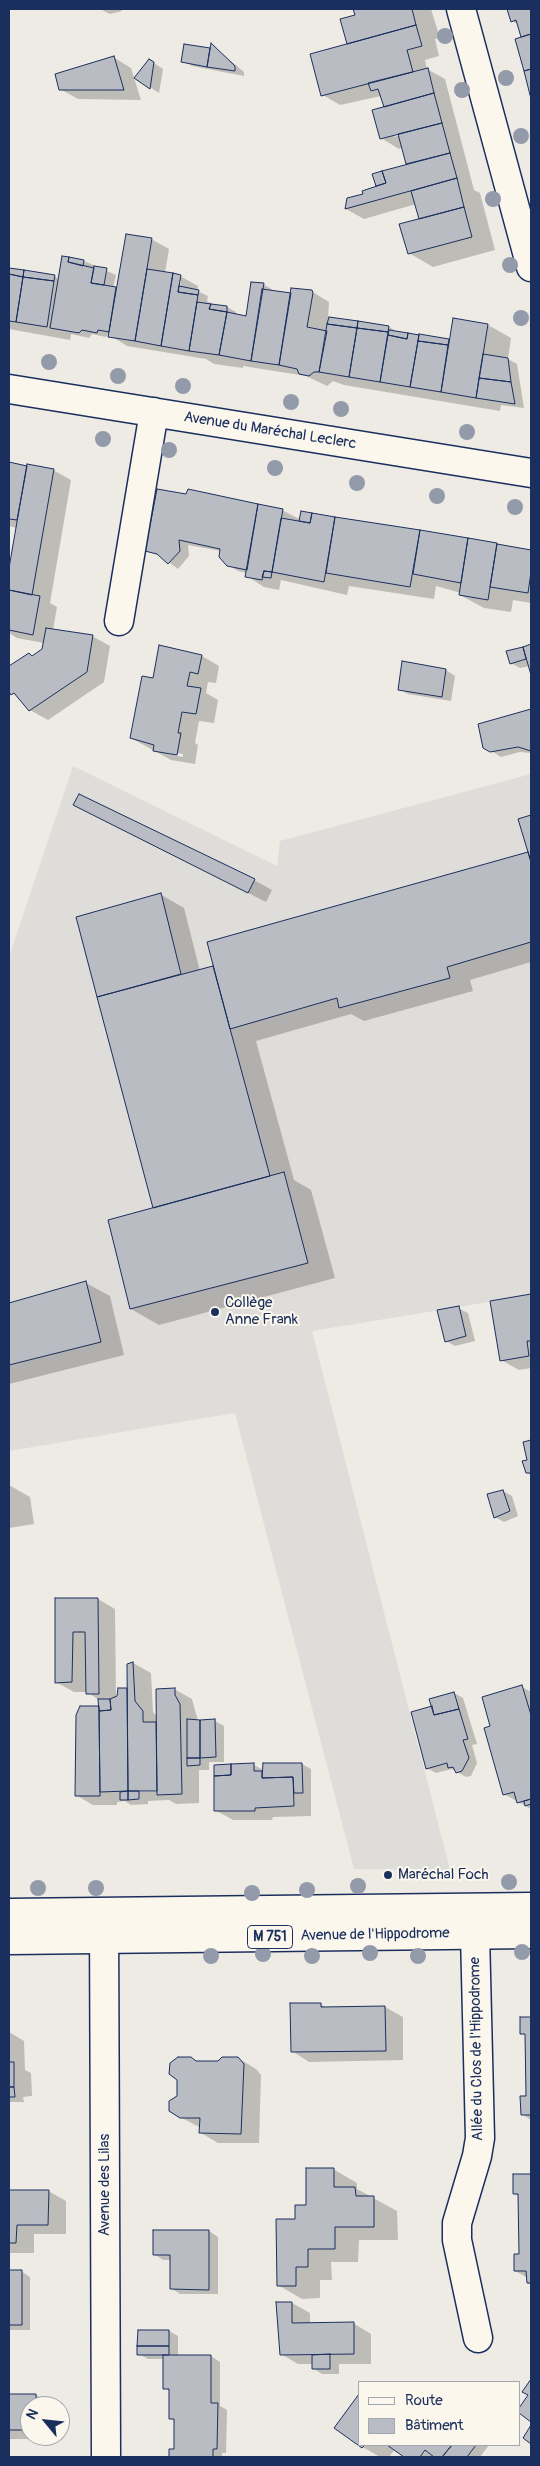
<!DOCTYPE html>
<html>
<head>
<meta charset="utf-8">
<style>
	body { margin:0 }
	#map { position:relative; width:540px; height:2466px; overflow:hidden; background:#eeebe4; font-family:Pangolin,sans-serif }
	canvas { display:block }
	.frame { position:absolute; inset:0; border:10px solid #1b2f5e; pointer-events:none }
	.legend { position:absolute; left:358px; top:2381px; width:162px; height:65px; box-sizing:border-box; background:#fbf7ec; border:1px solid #a1a7b3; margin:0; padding:6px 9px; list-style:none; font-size:15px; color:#1b2f5e }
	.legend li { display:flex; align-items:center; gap:10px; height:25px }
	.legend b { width:25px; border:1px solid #a1a7b3 }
	.north { position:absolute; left:20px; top:2396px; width:50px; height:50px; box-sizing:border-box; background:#fbf7ec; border:1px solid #a1a7b3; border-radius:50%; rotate:298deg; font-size:14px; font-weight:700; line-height:20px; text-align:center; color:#1b2f5e }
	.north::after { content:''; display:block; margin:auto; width:18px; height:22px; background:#1b2f5e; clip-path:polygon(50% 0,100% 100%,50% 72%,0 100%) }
</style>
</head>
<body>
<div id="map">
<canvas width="540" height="2466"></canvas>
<div class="frame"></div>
<ul class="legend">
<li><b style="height:6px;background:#fbf7ec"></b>Route</li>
<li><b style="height:14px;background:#b9bcc3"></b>Bâtiment</li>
</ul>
<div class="north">N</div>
</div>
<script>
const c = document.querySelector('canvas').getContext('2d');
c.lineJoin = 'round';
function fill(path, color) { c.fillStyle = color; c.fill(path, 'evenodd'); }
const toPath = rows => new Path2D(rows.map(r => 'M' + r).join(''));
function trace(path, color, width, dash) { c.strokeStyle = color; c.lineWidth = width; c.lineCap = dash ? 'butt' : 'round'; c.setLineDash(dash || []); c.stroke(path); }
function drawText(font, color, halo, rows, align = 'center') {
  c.font = font + ' Pangolin,sans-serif'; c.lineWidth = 4; c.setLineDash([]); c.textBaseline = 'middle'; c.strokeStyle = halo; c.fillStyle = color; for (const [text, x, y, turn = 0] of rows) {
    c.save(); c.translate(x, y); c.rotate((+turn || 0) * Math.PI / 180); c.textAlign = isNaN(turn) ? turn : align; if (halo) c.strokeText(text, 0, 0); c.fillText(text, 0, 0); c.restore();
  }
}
const built = toPath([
	[73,766,277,866,280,841,531,774,531,1295,312,1331,450,1870,354,1869,235,1413,9,1451,9,957]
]);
const shadow = toPath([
	[100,9,121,9,122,11,110,14],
	[355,9,431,9,440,38,435,39,439,56,425,60,427,69,445,79,474,190,480,193,495,250,433,267,409,253,421,220,416,204,364,219,346,209,348,199,365,195,408,165,403,147,399,149,381,138,385,108,381,96,340,105,323,95,348,45,356,16],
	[394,134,405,134,394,137],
	[509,9,531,9,531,94,516,40,522,38,519,25,512,21],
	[185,45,211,50,212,45,244,72,244,76,192,66,183,61],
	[113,57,131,68,141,100,78,99,60,89],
	[149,60,163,69,159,93,136,78],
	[151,239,169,249,165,273,180,276,198,286,197,291,208,296,207,301,214,305,227,307,236,312,236,315,247,317,263,284,278,293,292,295,311,291,329,302,328,318,389,327,398,332,451,340,488,325,511,338,508,359,517,364,524,408,501,405,500,411,344,385,333,381,327,386,306,376,243,366,243,368,214,364,206,359,127,346,108,334,106,337,92,334,89,338,71,334,70,340,9,329,9,269,54,276,60,280,84,261,116,275,113,288,118,290],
	[179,281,181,281,179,293],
	[9,464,53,470,71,480,50,603,57,607,53,630,92,636,110,646,104,682,48,720,30,710,9,689,9,667,29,654,33,657,43,650,44,643,17,638,9,633,9,575,17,528,9,526],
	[158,491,282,510,301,520,302,513,531,551,531,603,513,600,511,612,484,608,460,595,461,593,436,586,434,599,349,586,347,595,281,580,279,590,264,587,247,576,247,573,238,571,228,565,221,551,188,545,189,556,178,569,162,557,146,550],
	[531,646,531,671,530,666,520,668,511,663,508,652],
	[202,656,219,666,216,683,208,682,206,693,218,700,214,723,199,721,195,743,198,745,195,764,171,760,131,738,154,680],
	[165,751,183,754,183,757,168,754],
	[403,663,446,670,455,676,451,701,408,694,399,689],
	[531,710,531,753,520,752,501,757,485,747,479,725],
	[75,805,254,880,272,890,266,902],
	[531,816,531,962,470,980,473,991,364,1021,351,1014,256,1041,294,1180,311,1190,335,1278,159,1325,131,1309,155,1209,78,918,160,894,184,908,200,971,215,969,530,853,520,820],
	[86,1283,110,1296,124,1355,9,1384,9,1304],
	[531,1296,531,1368,519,1370,501,1360,492,1302],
	[458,1308,468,1313,475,1341,455,1346,446,1341],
	[531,1441,531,1475,527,1473,529,1461,524,1443],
	[9,1485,30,1497,34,1524,9,1528],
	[503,1491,512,1496,518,1516,504,1522,495,1517],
	[56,1599,98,1599,115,1609,116,1698,119,1696,119,1690,128,1689,128,1665,133,1663,151,1673,153,1712,158,1718,174,1689,192,1699,198,1721,215,1721,224,1726,224,1762,209,1762,209,1770,199,1770,199,1803,176,1804,169,1800,148,1801,148,1804,131,1805,125,1801,117,1802,117,1805,93,1805,76,1795,100,1707,100,1701,88,1692,74,1692,56,1682],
	[163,1789,163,1792,139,1792,137,1790],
	[522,1687,531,1692,531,1809,504,1794,491,1727],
	[454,1693,463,1698,477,1744,472,1745,477,1763,471,1776,466,1777,452,1769,436,1773,427,1768,433,1707,431,1700],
	[264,1764,302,1764,311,1769,311,1816,273,1817,272,1820,233,1820,215,1810,254,1765,263,1770],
	[320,2004,327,2008,385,2007,403,2017,403,2060,309,2062,292,2051],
	[522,2018,531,2018,531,2120,522,2114,527,2098,526,2036,522,2033],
	[9,2032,24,2041,25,2070,31,2073,32,2096,23,2097,24,2102,9,2102],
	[191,2058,198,2062,218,2062,238,2058,256,2069,261,2075,259,2143,218,2143,201,2133,201,2128,180,2117,178,2096],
	[333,2169,357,2183,357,2189,397,2211,398,2240,359,2240,358,2262,331,2262,332,2280,320,2280,320,2298,302,2299,278,2285,296,2220],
	[531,2175,531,2285,528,2283,528,2278,515,2271,520,2255,519,2196,514,2193,514,2176],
	[48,2191,66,2201,66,2234,34,2234,34,2253,9,2253,9,2192],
	[209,2231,218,2237,218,2294,180,2294,171,2288,171,2260,163,2260,154,2254],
	[9,2271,21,2271,30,2277,30,2330,9,2330],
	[292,2303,310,2313,310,2324,353,2323,371,2334,371,2364,339,2364,339,2374,322,2374,313,2368,313,2364,298,2364,281,2354],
	[169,2331,178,2336,178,2356,211,2356,220,2362,220,2406,227,2410,226,2453,222,2453,222,2457,170,2457,170,2450,175,2450,175,2421,170,2418,170,2391,165,2388,165,2359,148,2359,139,2354],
	[9,2395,36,2395,54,2405,30,2406,30,2436,54,2436,54,2439,9,2439],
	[359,2445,489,2445,480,2457,406,2457,395,2449,389,2457,380,2457]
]);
const building = toPath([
	[353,9,412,9,416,25,347,44,340,19,355,15,353,9],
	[507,9,531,9,531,34,521,37,516,20,511,22,507,9],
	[416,25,422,46,407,50,413,72,321,96,310,54,416,25],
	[531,34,531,69,524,71,515,39,531,34],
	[211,43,235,66,235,71,207,67,211,43],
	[184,44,210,48,207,67,181,62,184,44],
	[114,56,124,90,59,90,55,74,114,56],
	[149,59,154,62,150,89,134,78,149,59],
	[428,68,434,93,384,107,378,89,371,91,368,83,428,68],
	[531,69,531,99,524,71,531,69],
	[434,93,442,123,380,139,372,110,434,93],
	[442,123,450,153,406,164,398,134,442,123],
	[450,153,457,178,345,209,347,198,363,194,362,191,386,183,382,171,450,153],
	[382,171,386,183,376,186,372,174,382,171],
	[457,178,464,207,419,219,411,191,457,178],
	[464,207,472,237,408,254,399,224,464,207],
	[126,234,152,238,135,341,108,337,126,234],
	[62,256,69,257,68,262,94,268,91,283,116,287,109,332,98,330,97,333,82,330,79,333,50,328,62,256],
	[69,257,84,260,83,266,68,262,69,257],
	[94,266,107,268,104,285,91,283,94,266],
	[9,268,24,270,23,277,9,274,9,268],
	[147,269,173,273,161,346,135,341,147,269],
	[24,270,55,275,54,281,23,277,24,270],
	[173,273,181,275,178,292,198,295,189,351,161,346,173,273],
	[9,274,23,277,16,322,9,321,9,274],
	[23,277,54,281,47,327,16,322,23,277],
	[251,282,264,283,251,361,219,355,227,312,246,316,251,282],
	[179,286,199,290,198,295,178,292,179,286],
	[291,288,312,290,313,293,307,327,327,331,319,372,314,372,309,376,299,374,297,369,279,365,291,288],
	[262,289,291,293,279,365,251,361,262,289],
	[197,302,211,304,209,309,227,312,219,355,189,351,197,302],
	[211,304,227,306,227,312,209,309,211,304],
	[329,317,358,321,357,328,327,324,329,317],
	[453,318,488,324,476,398,441,392,453,318],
	[358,321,389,326,388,332,357,328,358,321],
	[327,324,357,328,349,377,319,372,327,324],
	[357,328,388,332,380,382,349,377,357,328],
	[389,330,408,333,407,339,388,335,389,330],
	[408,333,419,335,410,387,380,382,388,335,407,339,408,333],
	[419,334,449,339,448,345,418,341,419,334],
	[418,341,448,345,441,392,410,387,418,341],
	[483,354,508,358,511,382,479,378,483,354],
	[479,378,511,382,515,404,476,398,479,378],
	[9,462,27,466,17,520,9,519,9,462],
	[27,464,54,469,32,595,9,590,9,568,27,464],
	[157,489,186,494,188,489,258,504,247,570,227,566,219,557,220,549,179,540,180,551,168,564,157,554,145,551,157,489],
	[258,504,283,509,272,572,264,571,262,580,245,577,258,504],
	[301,511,312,513,310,523,299,521,301,511],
	[312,513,335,517,324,582,272,572,281,518,310,523,312,513],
	[335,517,420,530,410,587,326,573,335,517],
	[420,530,468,538,461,583,413,574,420,530],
	[468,538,497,543,488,600,459,595,468,538],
	[497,544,531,550,531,572,528,593,490,587,497,544],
	[264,571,272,572,271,578,262,577,264,571],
	[9,590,40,596,33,635,9,630,9,590],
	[46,628,93,635,87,672,29,711,14,693,11,695,9,692,9,666,29,653,32,656,42,649,46,628],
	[531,644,531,675,523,647,531,644],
	[159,645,202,655,198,674,190,672,187,686,201,688,196,714,182,712,178,733,181,733,177,755,153,751,154,745,130,738,142,676,153,678,159,645],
	[523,647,526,659,510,664,506,651,523,647],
	[402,661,446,669,442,697,398,690,402,661],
	[531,709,531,751,518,747,490,752,483,748,478,724,531,709],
	[79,794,255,879,248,893,73,805,79,794],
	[531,815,531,862,518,819,531,815],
	[528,852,531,862,531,942,447,967,450,978,339,1008,337,998,230,1029,207,942,528,852],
	[161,893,181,974,97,997,76,917,161,893],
	[213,966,270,1176,153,1208,97,997,213,966],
	[284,1172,308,1263,130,1309,108,1220,284,1172],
	[86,1281,101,1342,9,1365,9,1303,86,1281],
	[531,1294,531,1341,527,1341,529,1356,500,1361,490,1301,531,1294],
	[459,1306,466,1336,445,1342,437,1310,459,1306],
	[531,1440,531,1473,526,1473,522,1461,527,1460,523,1442,531,1440],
	[503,1490,510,1511,494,1518,487,1494,503,1490],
	[55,1598,98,1598,99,1694,86,1694,85,1632,73,1632,72,1682,55,1683,55,1598],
	[133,1662,135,1701,143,1711,143,1722,156,1722,157,1791,128,1791,127,1664,133,1662],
	[522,1685,531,1715,531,1799,517,1803,514,1792,503,1795,484,1728,490,1726,482,1697,522,1685],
	[118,1688,127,1688,128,1791,100,1792,99,1711,111,1710,110,1699,117,1696,118,1688],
	[175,1688,175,1695,180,1704,182,1794,157,1795,156,1689,175,1688],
	[454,1692,459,1709,434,1715,429,1699,454,1692],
	[98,1699,110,1699,111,1710,99,1711,98,1699],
	[80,1706,99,1706,100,1796,75,1796,76,1715,80,1706],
	[432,1706,434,1715,459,1709,468,1739,463,1740,469,1758,462,1771,456,1773,453,1767,448,1768,447,1763,426,1769,411,1712,432,1706],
	[187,1719,200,1720,200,1758,187,1758,187,1719],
	[215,1719,216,1757,200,1758,200,1720,215,1719],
	[187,1758,200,1758,200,1765,187,1766,187,1758],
	[254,1763,254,1771,262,1771,262,1778,293,1777,294,1806,255,1808,255,1811,214,1811,214,1776,231,1775,231,1764,254,1763],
	[263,1763,302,1763,303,1793,294,1793,293,1777,262,1778,263,1763],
	[231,1764,231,1775,214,1776,214,1765,231,1764],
	[128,1791,139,1791,139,1799,128,1800,128,1791],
	[128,1791,128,1800,120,1800,120,1792,128,1791],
	[531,1799,531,1804,525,1806,524,1801,531,1799],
	[290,2003,321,2003,321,2007,385,2006,386,2051,291,2052,290,2003],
	[520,2017,531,2017,531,2115,521,2115,520,2096,526,2096,525,2034,520,2034,520,2017],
	[178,2057,191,2057,196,2061,218,2061,222,2057,238,2057,244,2064,241,2134,199,2133,200,2118,180,2118,169,2111,169,2101,177,2096,177,2080,169,2074,170,2063,178,2057],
	[9,2062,14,2062,14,2087,9,2087,9,2062],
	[9,2087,14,2087,15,2097,9,2097,9,2087],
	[306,2168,334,2168,334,2187,355,2187,356,2196,374,2196,374,2227,335,2227,335,2249,308,2249,308,2267,296,2267,296,2286,277,2286,276,2219,295,2219,295,2205,306,2205,306,2168],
	[513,2174,531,2174,531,2283,527,2283,526,2271,514,2271,514,2254,519,2254,518,2194,513,2194,513,2174],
	[9,2190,49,2190,48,2225,17,2225,16,2243,9,2243,9,2190],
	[153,2230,209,2230,209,2290,170,2289,170,2255,153,2255,153,2230],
	[9,2270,22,2270,22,2325,9,2325,9,2270],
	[276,2302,292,2302,292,2323,354,2322,354,2354,280,2355,276,2302],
	[138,2330,169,2330,169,2346,137,2346,138,2330],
	[137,2346,169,2346,169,2355,137,2355,137,2346],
	[330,2354,330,2369,312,2369,312,2355,330,2354],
	[163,2355,211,2355,211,2403,218,2403,217,2449,213,2449,213,2457,169,2457,169,2449,174,2449,174,2419,169,2419,169,2389,163,2389,163,2355],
	[531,2379,531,2422,519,2413,519,2408,528,2395,522,2392,531,2379],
	[9,2394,36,2394,36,2406,30,2406,30,2430,9,2430,9,2394],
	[359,2394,359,2445,365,2445,362,2448,334,2428,359,2394],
	[531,2425,531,2444,523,2438,531,2425],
	[387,2445,452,2445,442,2457,434,2457,425,2450,420,2457,404,2457,387,2445],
	[452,2445,476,2445,467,2457,445,2457,443,2456,452,2445]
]);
const minor = toPath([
	[461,9,531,267],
	[9,389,531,473],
	[119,621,154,412],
	[104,1916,106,2457],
	[475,1934,480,2138,477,2156,457,2223,457,2240,478,2338]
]);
const major = toPath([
	[9,1913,531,1907],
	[9,1940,531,1934]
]);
const trees = [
	[445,36],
	[506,78],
	[462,90],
	[521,136],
	[493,199],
	[510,265],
	[521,318],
	[49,362],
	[118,376],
	[183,386],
	[291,402],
	[341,409],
	[467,432],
	[103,439],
	[169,450],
	[275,468],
	[357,483],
	[437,496],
	[515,507],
	[509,1882],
	[358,1886],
	[38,1888],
	[96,1888],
	[307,1890],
	[252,1893],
	[522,1952],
	[370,1953],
	[263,1954],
	[211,1956],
	[312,1956],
	[418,1956]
];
const markers = [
	[215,1312,5,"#1b2f5e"],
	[388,1875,5,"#1b2f5e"]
];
const shields = [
	[270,1937,45]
];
const shieldNames = [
	["M 751",270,1937]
];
const streetNames = [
	["Avenue du Maréchal Leclerc",270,431,9],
	["Avenue de l'Hippodrome",375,1935,-1],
	["Allée du Clos de l'Hippodrome",477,2049,-91],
	["Avenue des Lilas",105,2185,-90]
];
const poiNames = [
	["Collège",225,1303],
	["Anne Frank",225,1320],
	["Maréchal Foch",398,1875]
];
fill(built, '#deddda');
fill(shadow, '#0003');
fill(building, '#b9bcc3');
trace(building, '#1b2f5e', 1);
trace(minor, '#1b2f5e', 31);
trace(major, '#1b2f5e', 31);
trace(minor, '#fbf7ec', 28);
trace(major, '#fbf7ec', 28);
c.fillStyle = '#939aaa';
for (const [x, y] of trees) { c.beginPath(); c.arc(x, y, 8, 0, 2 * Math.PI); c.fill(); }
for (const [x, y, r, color] of markers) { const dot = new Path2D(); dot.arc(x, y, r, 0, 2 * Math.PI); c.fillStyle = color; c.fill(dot); trace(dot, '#fbf7ec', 2); }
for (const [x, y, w] of shields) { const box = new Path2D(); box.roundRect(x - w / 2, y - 11.5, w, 23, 4); c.fillStyle = '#fbf7ec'; c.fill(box); trace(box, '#1b2f5e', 1); }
drawText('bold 14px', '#1b2f5e', null, shieldNames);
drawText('15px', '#1b2f5e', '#fbf7ec', streetNames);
drawText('15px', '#1b2f5e', '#fbf7ec', poiNames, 'left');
</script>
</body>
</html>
